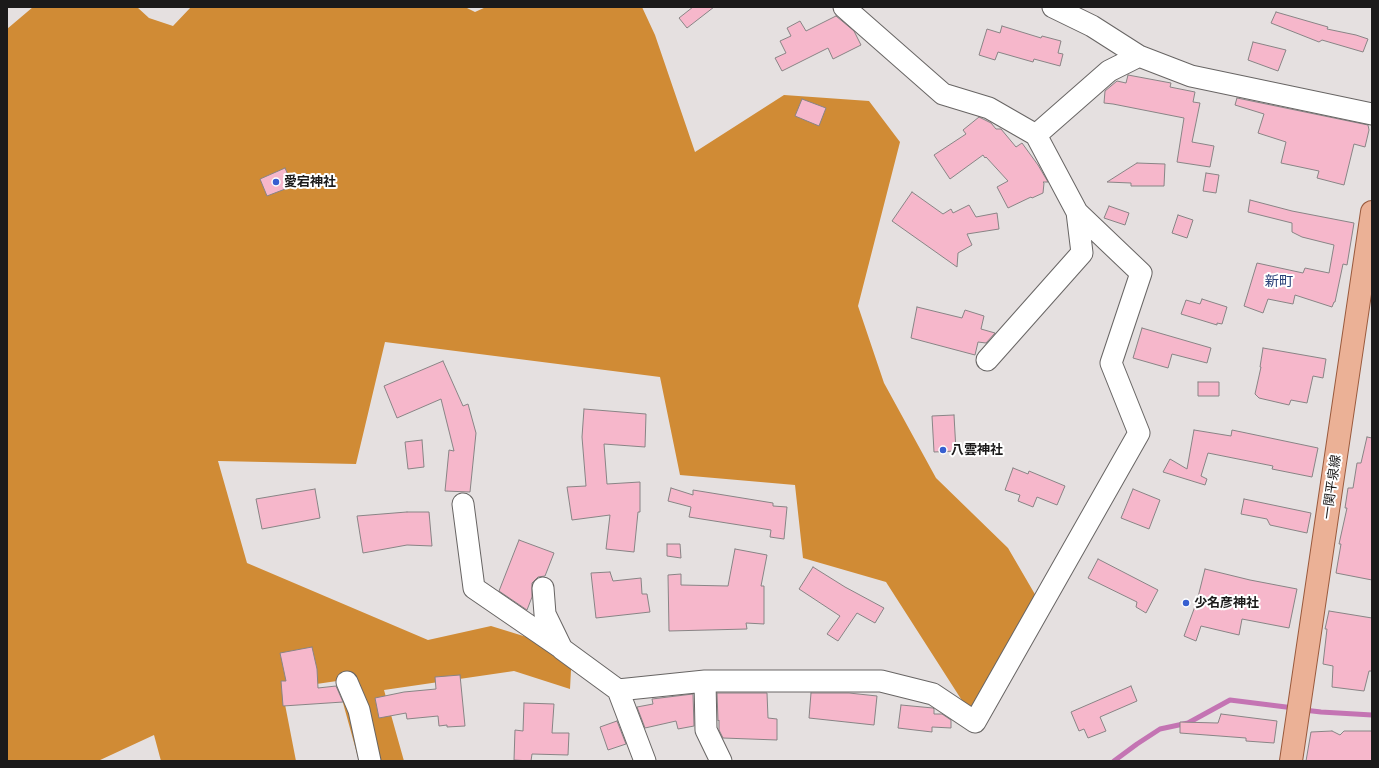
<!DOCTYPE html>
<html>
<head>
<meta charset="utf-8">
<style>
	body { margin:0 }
	#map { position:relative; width:1379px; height:768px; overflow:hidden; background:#e5e0e0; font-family:"Roboto Serif",serif }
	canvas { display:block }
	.frame { position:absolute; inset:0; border:8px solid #1b1a1a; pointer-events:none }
</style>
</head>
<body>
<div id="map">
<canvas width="1379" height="768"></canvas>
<div class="frame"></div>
</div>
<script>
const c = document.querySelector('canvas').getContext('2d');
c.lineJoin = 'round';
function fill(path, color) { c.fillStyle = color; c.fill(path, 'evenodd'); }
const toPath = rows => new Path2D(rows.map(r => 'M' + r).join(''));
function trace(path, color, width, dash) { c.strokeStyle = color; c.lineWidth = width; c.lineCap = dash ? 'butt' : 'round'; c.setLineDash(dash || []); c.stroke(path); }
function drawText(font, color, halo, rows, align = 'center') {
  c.font = font + ' "Roboto Serif","Noto Sans JP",serif'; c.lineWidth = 4; c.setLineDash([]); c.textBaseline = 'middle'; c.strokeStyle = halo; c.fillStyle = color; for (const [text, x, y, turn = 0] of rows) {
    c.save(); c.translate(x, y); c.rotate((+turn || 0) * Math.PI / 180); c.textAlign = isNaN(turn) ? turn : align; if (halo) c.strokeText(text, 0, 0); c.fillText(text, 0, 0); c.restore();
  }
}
const forest = toPath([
	[33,7,137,7,149,18,173,26,191,7,465,7,475,12,486,7,642,7,655,35,695,152,784,95,869,101,900,142,858,306,884,383,936,478,1008,548,1047,615,970,713,886,582,803,558,795,485,680,475,660,377,385,342,356,464,218,461,247,563,428,640,491,626,572,651,570,689,514,671,384,690,404,761,359,761,337,681,282,689,296,761,161,761,154,735,98,761,7,761,7,29]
]);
const stream = toPath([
	[1304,710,1321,712,1372,715],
	[1114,761,1137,744,1160,729,1188,723,1230,700,1294,708]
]);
const building = toPath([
	[693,7,714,7,687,28,679,18,693,7],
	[1276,12,1328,27,1327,29,1356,35,1368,39,1363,52,1322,40,1319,42,1271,23,1276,12],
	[836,16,854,31,861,45,833,59,828,48,782,71,775,58,786,53,780,41,791,36,787,28,800,21,806,31,836,16],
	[1002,26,1041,38,1042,36,1061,41,1058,53,1063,54,1060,66,1034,59,1033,62,998,52,995,60,979,55,987,29,1000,33,1002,26],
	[1253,42,1286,50,1278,71,1248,60,1253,42],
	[1128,75,1171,83,1170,87,1195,92,1193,102,1200,103,1192,142,1214,146,1210,167,1177,162,1184,118,1113,104,1104,103,1105,91,1117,81,1126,83,1128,75],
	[1237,98,1368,125,1369,130,1365,147,1354,144,1344,185,1317,178,1319,171,1281,163,1286,142,1258,133,1264,114,1235,105,1237,98],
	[802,99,826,108,819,126,795,116,802,99],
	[979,117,991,123,996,129,1001,129,1016,147,1022,143,1038,165,1048,182,1043,182,1044,183,1043,193,1032,198,1031,197,1008,208,997,187,1008,181,986,157,985,158,983,155,950,179,934,155,966,134,963,130,979,117],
	[1137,163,1165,164,1164,186,1131,186,1131,183,1107,182,1137,163],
	[285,168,293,186,267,196,260,179,285,168],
	[1206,173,1219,175,1216,193,1203,191,1206,173],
	[912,192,943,214,951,209,953,213,969,205,976,217,997,213,999,229,967,234,972,245,958,253,957,267,892,221,912,192],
	[1250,200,1292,211,1354,223,1347,265,1343,264,1335,302,1334,302,1332,307,1295,295,1293,304,1268,299,1263,313,1244,306,1257,263,1303,273,1305,268,1329,273,1334,245,1302,237,1292,232,1292,223,1248,212,1250,200],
	[1109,206,1129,213,1125,225,1104,218,1109,206],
	[1178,215,1193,220,1187,238,1172,233,1178,215],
	[1202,299,1227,307,1222,324,1217,323,1217,325,1181,314,1186,300,1200,304,1202,299],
	[917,307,962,318,965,310,984,316,981,329,995,333,986,343,978,342,975,355,911,338,917,307],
	[1142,328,1211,348,1207,363,1172,354,1168,368,1133,358,1142,328],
	[1263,348,1326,359,1323,378,1313,376,1307,403,1291,400,1289,405,1259,398,1255,394,1261,367,1260,367,1263,348],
	[443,361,463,406,468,404,476,433,470,492,445,491,449,450,454,451,441,399,397,418,384,386,443,361],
	[1198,382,1219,382,1219,396,1198,396,1198,382],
	[584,409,646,414,645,447,604,444,607,484,640,482,640,512,638,512,634,552,606,549,610,515,572,520,567,487,586,486,582,437,584,409],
	[954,415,956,451,934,452,932,416,954,415],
	[1194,430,1231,436,1232,430,1318,448,1312,477,1272,469,1273,466,1208,453,1201,476,1207,479,1205,485,1163,472,1170,459,1187,469,1194,430],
	[1367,437,1372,438,1372,580,1336,573,1341,544,1339,544,1347,508,1345,508,1348,488,1353,488,1357,463,1361,463,1367,437],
	[422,440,424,467,408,469,405,442,422,440],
	[1013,468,1028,474,1029,471,1065,486,1057,505,1037,497,1033,507,1018,501,1020,495,1005,490,1013,468],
	[671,488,693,495,693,490,773,503,773,506,787,507,784,539,770,537,771,530,689,517,691,507,668,501,671,488],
	[315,489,320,518,262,529,256,499,315,489],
	[1133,489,1160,500,1149,529,1121,518,1133,489],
	[1244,499,1311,513,1307,533,1270,525,1267,519,1241,514,1244,499],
	[407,512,429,512,432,546,407,545,363,553,357,516,407,512],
	[519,540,554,553,545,576,538,577,532,583,532,597,527,610,499,591,519,540],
	[667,544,680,544,681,558,667,556,667,544],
	[735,549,767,555,761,586,764,586,764,624,746,623,747,629,669,631,668,575,681,574,681,585,728,586,735,549],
	[1098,559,1158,590,1146,613,1136,607,1137,602,1088,578,1098,559],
	[813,567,845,587,884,608,875,623,857,613,838,641,827,634,840,616,799,589,813,567],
	[1205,569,1250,580,1297,589,1289,628,1242,619,1239,635,1201,626,1196,641,1184,636,1197,601,1205,569],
	[610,572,613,581,641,578,642,594,647,594,650,612,596,618,591,573,610,572],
	[1329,611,1372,618,1372,671,1369,671,1364,691,1332,687,1333,666,1323,664,1327,629,1325,629,1329,611],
	[312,647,317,669,318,688,336,686,343,702,283,706,281,681,286,681,280,653,312,647],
	[460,675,465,726,447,727,447,725,439,726,438,716,407,719,406,713,379,718,375,698,404,692,436,689,435,677,460,675],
	[1131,686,1137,701,1100,717,1106,731,1088,738,1084,729,1079,731,1071,712,1131,686],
	[717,693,767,693,768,718,777,719,777,740,723,738,719,730,719,720,718,721,717,693],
	[811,693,849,693,877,696,874,725,809,718,811,693],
	[693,694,694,726,678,729,676,721,645,728,637,707,653,704,652,699,693,694],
	[524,703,554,704,552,733,569,733,568,755,532,754,531,761,514,760,515,730,523,731,524,703],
	[901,705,933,708,934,709,934,714,942,714,951,720,951,728,932,727,932,732,898,728,901,705],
	[1221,714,1277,721,1274,743,1246,741,1246,738,1180,733,1180,722,1218,723,1221,714],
	[617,721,626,744,608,750,600,727,617,721],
	[1332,731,1340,735,1344,731,1372,731,1372,761,1306,761,1311,732,1332,731]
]);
const minor = toPath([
	[844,7,943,94,989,108,1036,135,1109,71,1139,56],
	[1053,7,1092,26,1139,56,1191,76,1372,114],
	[987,360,1082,253,1077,212],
	[463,504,474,588,560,647],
	[543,588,545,614,562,649,618,690,645,761],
	[705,681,881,681,933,694,975,722,1139,433,1111,363,1141,273,1077,212,1036,135],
	[347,682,359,710,370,761],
	[618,690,705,681,706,730,721,761]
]);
const major = toPath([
	[1291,761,1372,212]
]);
const markers = [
	[276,182,4,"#375fd0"],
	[943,450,4,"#375fd0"],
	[1186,603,4,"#375fd0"]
];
const poiNames = [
	["愛宕神社",284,182],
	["八雲神社",951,450],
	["少名彦神社",1194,603]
];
const streetNames = [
	["一関平泉線",1332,487,-82]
];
const neighbourhoodNames = [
	["新町",1279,282]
];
fill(forest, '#d08b35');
trace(stream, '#c474b3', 5);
fill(building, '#f6b7cb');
trace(building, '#888485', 1);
trace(minor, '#686564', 23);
trace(major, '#9a5a3d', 24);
trace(minor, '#fff', 21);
trace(major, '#ebb196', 22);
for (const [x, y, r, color] of markers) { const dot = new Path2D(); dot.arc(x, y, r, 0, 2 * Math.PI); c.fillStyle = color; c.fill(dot); trace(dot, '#fff', 1.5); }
drawText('bold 13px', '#1b1a1a', '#fff', poiNames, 'left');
drawText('13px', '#1b1a1a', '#fff', streetNames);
drawText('14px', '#294078', '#fff', neighbourhoodNames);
</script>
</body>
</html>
